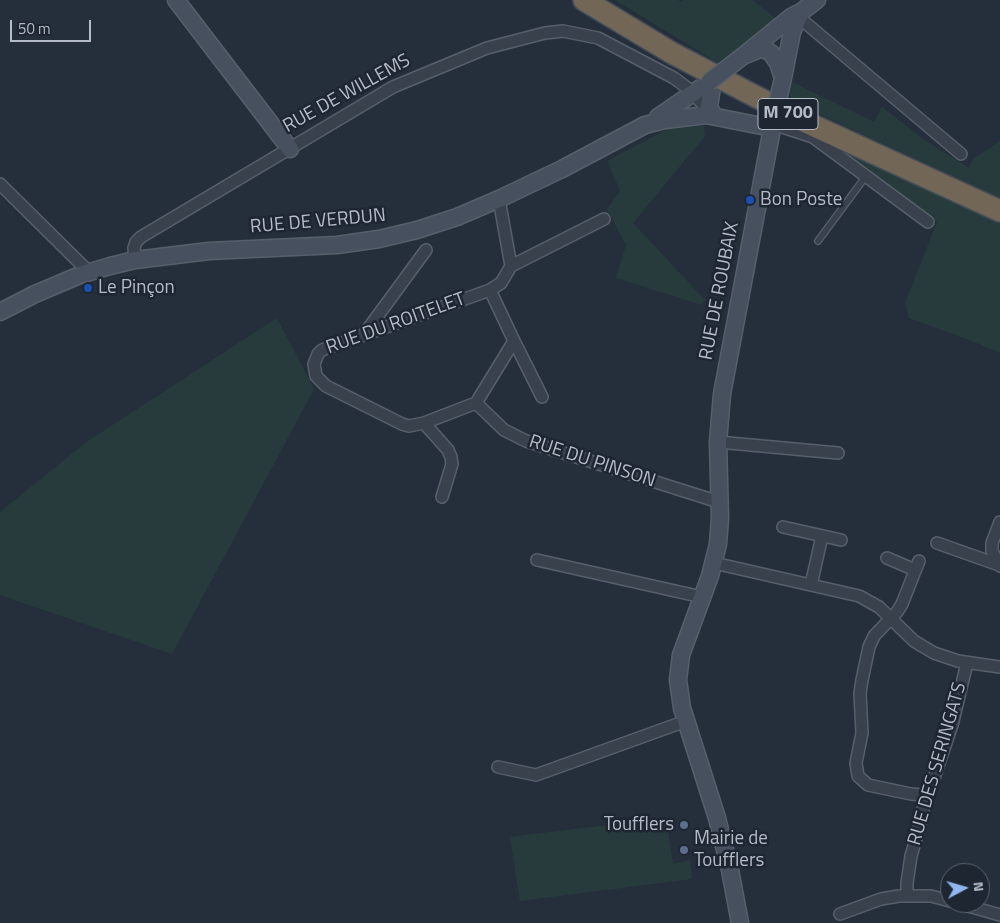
<!DOCTYPE html>
<html>
<head>
<meta charset="utf-8">
<style>
	body { margin:0 }
	#map { position:relative; width:1000px; height:923px; overflow:hidden; background:#252f3c; font-family:"Titillium Web",sans-serif }
	canvas { display:block }
	.north { position:absolute; left:940px; top:863px; width:50px; height:50px; box-sizing:border-box; background:#1e2632; border:1px solid #5a626e; border-radius:50%; rotate:84deg; font-size:14px; font-weight:700; line-height:20px; text-align:center; color:#b5bcc8 }
	.north::after { content:''; display:block; margin:auto; width:18px; height:22px; background:#90b6f2; clip-path:polygon(50% 0,100% 100%,50% 72%,0 100%) }
	.scale { position:absolute; left:10px; top:20px; width:81px; height:22px; box-sizing:border-box; border:2px solid #b5bcc8; border-top:0; padding-left:6px; font-size:15px; line-height:18px; white-space:nowrap; color:#b5bcc8; -webkit-text-stroke:4px #1e2632; paint-order:stroke }
</style>
</head>
<body>
<div id="map">
<canvas width="1000" height="923"></canvas>
<div class="north">N</div>
<div class="scale">50 m</div>
</div>
<script>
const c = document.querySelector('canvas').getContext('2d');
c.lineJoin = 'round';
function fill(path, color) { c.fillStyle = color; c.fill(path, 'evenodd'); }
const toPath = rows => new Path2D(rows.map(r => 'M' + r).join(''));
function trace(path, color, width, dash) { c.strokeStyle = color; c.lineWidth = width; c.lineCap = dash ? 'butt' : 'round'; c.setLineDash(dash || []); c.stroke(path); }
function drawText(font, color, halo, rows, align = 'center') {
  c.font = font + ' "Titillium Web",sans-serif'; c.lineWidth = 5; c.setLineDash([]); c.textBaseline = 'middle'; c.strokeStyle = halo; c.fillStyle = color; for (const [text, x, y, turn = 0] of rows) {
    c.save(); c.translate(x, y); c.rotate((+turn || 0) * Math.PI / 180); c.textAlign = isNaN(turn) ? turn : align; if (halo) c.strokeText(text, 0, 0); c.fillText(text, 0, 0); c.restore();
  }
}
const green = toPath([
	[615,0,678,0,681,2,683,0,752,0,778,20,718,63],
	[792,82,874,122,882,107,926,141,969,168,973,159,1000,141,1000,198,789,100],
	[679,123,704,126,705,136,633,223,705,300,702,305,616,278,626,245,607,209,620,191,607,161],
	[854,152,1000,219,1000,353,967,339,909,318,905,303,937,222,851,160],
	[277,318,314,389,172,654,0,595,0,512,88,441],
	[640,821,641,828,667,825,673,864,690,860,692,879,520,901,510,837]
]);
const lane = toPath([
	[818,241,866,176]
]);
const street = toPath([
	[795,14,961,154],
	[773,124,813,137,928,222],
	[0,184,89,272],
	[499,199,511,266,501,283,490,290,322,350,318,354,314,364,316,376,326,386,402,424,409,426,424,423,476,403,504,430,526,441,719,502],
	[135,260,134,248,136,242,141,237,393,87,487,48,545,33,563,31,598,38,674,78,686,87,711,112],
	[511,266,604,219],
	[490,290,514,341],
	[365,333,426,250],
	[476,403,514,341,542,397],
	[424,423,448,450,451,457,452,464,442,497],
	[718,442,838,453],
	[1000,522,992,543,992,551,1000,566],
	[783,527,841,540],
	[937,543,999,565],
	[887,558,915,570],
	[537,560,702,597],
	[919,561,902,604,897,612,874,636,869,647,862,680,860,693,862,733,856,763,858,776,868,785,911,794,925,795],
	[714,563,859,596,879,607,914,641,934,653,958,661,1000,667],
	[811,585,822,536],
	[498,767,536,775,686,721],
	[907,895,907,883,911,856,922,818,925,795,933,781,952,725,967,663],
	[958,903,1000,915],
	[840,914,881,899,899,896,931,896,950,901]
]);
const secondary = toPath([
	[176,0,290,149],
	[748,54,760,49,764,49,771,53,778,63,783,78],
	[743,56,791,17,801,12,817,0],
	[783,78,792,32,801,12],
	[712,87,709,107,714,116],
	[658,117,709,82],
	[0,312,35,294,80,275,110,266,135,260,209,251,337,245,379,239,417,230,457,217,499,199,562,169,645,125,665,120,706,115,772,128],
	[740,923,730,870,717,818,682,708,678,680,681,655,710,576,718,544,720,518,718,442,722,394,774,118]
]);
const highway = toPath([
	[584,0,672,53,799,119,1000,211]
]);
const secondaryBridge = toPath([
	[709,82,743,56],
	[774,118,783,78]
]);
const markers = [
	[750,200,5,"#1a4fb4"],
	[88,288,5,"#1a4fb4"],
	[684,825,5,"#5c6f8a"],
	[684,850,5,"#5c6f8a"]
];
const shields = [
	[788,114,60]
];
const shieldNames = [
	["M 700",788,114]
];
const streetNames = [
	["RUE DE WILLEMS",347,94,-29],
	["RUE DE VERDUN",318,222,-5],
	["RUE DE ROUBAIX",720,291,-79],
	["RUE DU ROITELET",396,324,-20],
	["RUE DU PINSON",592,462,18],
	["RUE DES SERINGATS",938,764,-74]
];
const poiNames = [
	["Bon Poste",760,200],
	["Le Pinçon",98,288],
	["Toufflers",674,825,"right"],
	["Mairie de",694,839],
	["Toufflers",694,861]
];
fill(green, '#273b3d');
trace(lane, '#575f6b', 8);
trace(street, '#575f6b', 14);
trace(secondary, '#575f6b', 19);
trace(highway, '#444c58', 24);
trace(lane, '#39414d', 5.5);
trace(street, '#39414d', 11);
trace(secondary, '#47505f', 16);
trace(highway, '#726757', 21);
trace(secondaryBridge, '#575f6b', 19, []);
trace(secondaryBridge, '#47505f', 16);
for (const [x, y, r, color] of markers) { const dot = new Path2D(); dot.arc(x, y, r, 0, 2 * Math.PI); c.fillStyle = color; c.fill(dot); trace(dot, '#1e2632', 2); }
for (const [x, y, w] of shields) { const box = new Path2D(); box.roundRect(x - w / 2, y - 15.5, w, 31, 4); c.fillStyle = '#1e2632'; c.fill(box); trace(box, '#b5bcc8', 1); }
drawText('bold 18px', '#b5bcc8', null, shieldNames);
drawText('19px', '#b5bcc8', '#1e2632', streetNames);
drawText('19px', '#b5bcc8', '#1e2632', poiNames, 'left');
</script>
</body>
</html>
